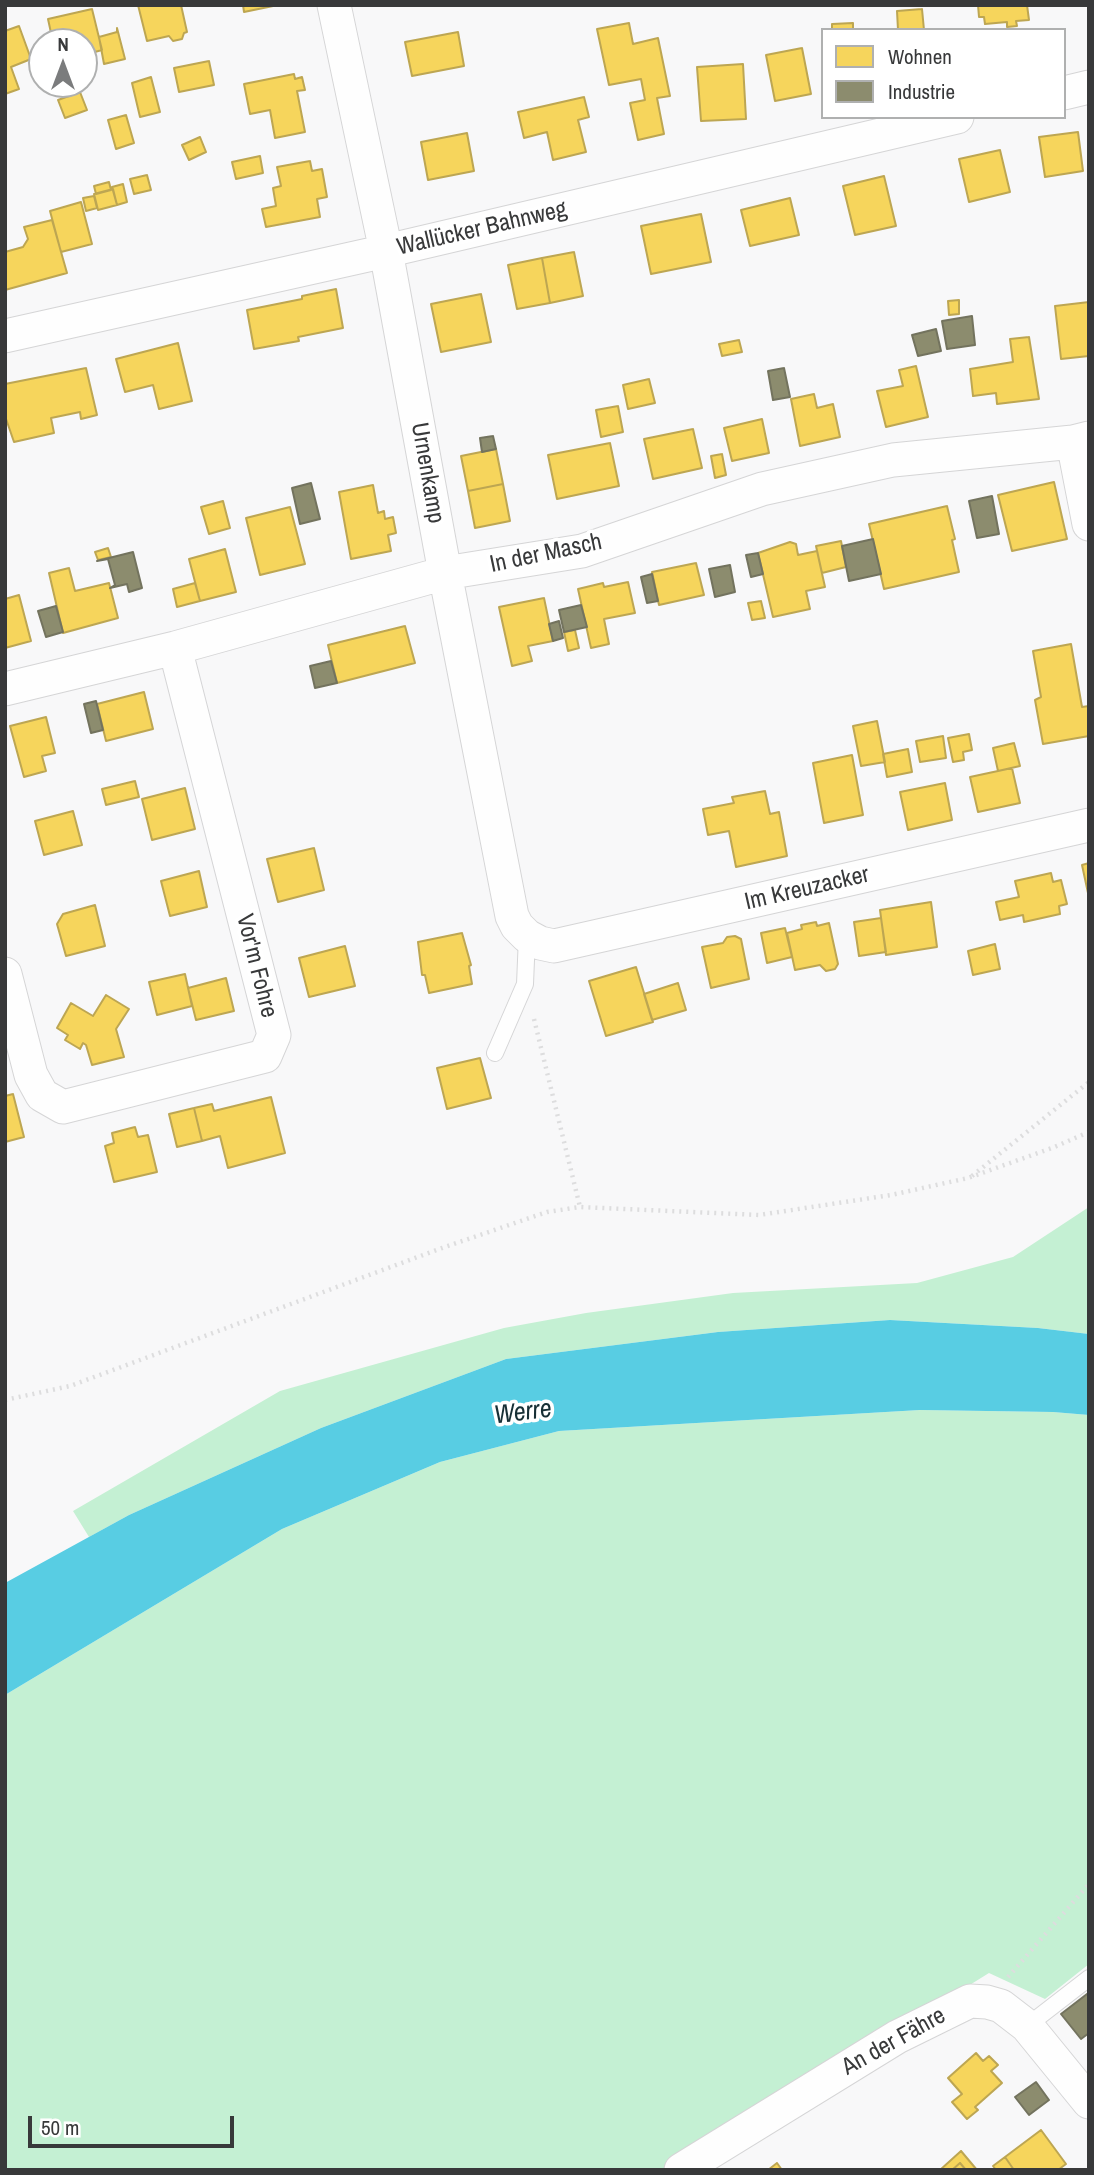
<!DOCTYPE html>
<html>
<head>
<meta charset="utf-8">
<style>
	body { margin:0 }
	#map { position:relative; width:1094px; height:2175px; overflow:hidden; background:#f8f8f9; font-family:"Archivo Narrow",sans-serif }
	canvas { display:block }
	.frame { position:absolute; inset:0; border:7px solid #38393a; pointer-events:none }
	.legend { position:absolute; left:821px; top:28px; width:245px; height:91px; box-sizing:border-box; background:#fff; border:2px solid #afb0b0; margin:0; padding:9px 12px; list-style:none; font-size:21px; color:#38393a }
	.legend li { display:flex; align-items:center; gap:14px; height:35px }
	.legend b { width:35px; border:2px solid #afb0b0 }
	.north { position:absolute; left:28px; top:28px; width:70px; height:70px; box-sizing:border-box; background:#fff; border:2px solid #afb0b0; border-radius:50%; rotate:0deg; font-size:19px; font-weight:700; line-height:28px; text-align:center; color:#38393a }
	.north::after { content:''; display:block; margin:auto; width:24px; height:32px; background:#7b7c7d; clip-path:polygon(50% 0,100% 100%,50% 72%,0 100%) }
	.scale { position:absolute; left:28px; top:2116px; width:206px; height:32px; box-sizing:border-box; border:4px solid #38393a; border-top:0; padding-left:9px; font-size:21px; line-height:24px; white-space:nowrap; color:#38393a; -webkit-text-stroke:5px #fff; paint-order:stroke }
</style>
</head>
<body>
<div id="map">
<canvas width="1094" height="2175"></canvas>
<div class="frame"></div>
<ul class="legend">
<li><b style="height:19px;background:#f6d55c"></b>Wohnen</li>
<li><b style="height:19px;background:#8c8c6e"></b>Industrie</li>
</ul>
<div class="north">N</div>
<div class="scale">50 m</div>
</div>
<script>
const c = document.querySelector('canvas').getContext('2d');
c.lineJoin = 'round';
function fill(path, color) { c.fillStyle = color; c.fill(path, 'evenodd'); }
const toPath = rows => new Path2D(rows.map(r => 'M' + r).join(''));
function trace(path, color, width, dash) { c.strokeStyle = color; c.lineWidth = width; c.lineCap = dash ? 'butt' : 'round'; c.setLineDash(dash || []); c.stroke(path); }
function drawText(font, color, halo, rows, align = 'center') {
  c.font = font + ' "Archivo Narrow",sans-serif'; c.lineWidth = 7; c.setLineDash([]); c.textBaseline = 'middle'; c.strokeStyle = halo; c.fillStyle = color; for (const [text, x, y, turn = 0] of rows) {
    c.save(); c.translate(x, y); c.rotate((+turn || 0) * Math.PI / 180); c.textAlign = isNaN(turn) ? turn : align; if (halo) c.strokeText(text, 0, 0); c.fillText(text, 0, 0); c.restore();
  }
}
const green = toPath([
	[1089,1207,1089,1334,1038,1328,890,1320,718,1332,506,1359,321,1428,129,1515,89,1537,73,1511,280,1391,504,1328,586,1313,733,1293,917,1283,1013,1257],
	[920,1410,1053,1412,1089,1415,1089,1964,1045,1999,989,1973,672,2170,5,2170,5,1695,282,1529,440,1462,559,1431]
]);
const water = toPath([
	[890,1320,1038,1328,1089,1334,1089,1415,1053,1412,920,1410,559,1431,440,1462,282,1529,5,1695,5,1583,129,1515,321,1428,506,1359,718,1332]
]);
const homes = toPath([
	[138,5,181,5,187,32,184,33,182,39,173,41,169,36,147,41,138,5],
	[243,5,278,5,244,12,243,5],
	[978,5,1027,5,1029,20,1016,21,1017,26,1007,27,1007,22,985,24,984,17,979,17,978,5],
	[92,9,102,50,84,55,84,42,53,42,48,19,92,9],
	[922,9,924,30,898,30,897,11,922,9],
	[629,23,633,44,658,38,670,96,657,98,664,134,638,140,630,103,645,100,641,79,609,85,597,29,629,23],
	[853,23,853,30,832,30,832,24,853,23],
	[19,26,31,59,11,67,19,89,5,94,5,31,19,26],
	[117,28,125,59,104,64,99,37,117,32,117,28],
	[458,32,464,66,412,76,405,42,458,32],
	[802,48,811,94,775,101,766,55,802,48],
	[209,61,214,85,179,92,174,68,209,61],
	[743,64,746,119,701,121,697,67,743,64],
	[294,74,295,79,302,77,305,90,297,91,305,132,275,138,270,110,250,114,244,84,294,74],
	[151,77,160,112,140,117,132,83,151,77],
	[80,92,87,110,65,118,58,100,80,92],
	[584,97,589,117,578,120,586,152,553,160,547,132,524,138,518,112,584,97],
	[126,115,134,143,116,149,108,120,126,115],
	[1078,132,1083,171,1045,177,1039,137,1078,132],
	[467,133,474,171,428,180,421,142,467,133],
	[200,137,206,152,189,160,182,145,200,137],
	[1000,150,1010,192,969,202,959,159,1000,150],
	[260,156,263,173,236,179,232,162,260,156],
	[310,161,312,171,322,169,327,197,317,199,320,217,266,227,262,209,276,206,273,188,281,186,277,167,310,161],
	[147,175,151,190,134,194,130,179,147,175],
	[884,176,896,226,855,235,843,186,884,176],
	[109,182,111,190,96,194,94,186,109,182],
	[123,184,127,202,117,205,112,187,123,184],
	[113,189,117,205,98,210,94,194,113,189],
	[94,196,97,208,86,211,83,198,94,196],
	[790,198,799,235,750,246,741,210,790,198],
	[81,202,92,244,61,252,50,211,81,202],
	[701,214,711,262,651,274,641,226,701,214],
	[52,220,67,273,5,290,5,252,23,247,28,239,24,227,52,220],
	[574,252,583,296,550,303,542,258,574,252],
	[542,258,550,303,517,309,508,265,542,258],
	[336,289,343,328,298,337,299,341,254,349,247,310,302,299,302,296,336,289],
	[481,294,491,342,441,352,431,304,481,294],
	[959,300,959,314,949,315,948,301,959,300],
	[1089,302,1089,356,1061,359,1055,306,1089,302],
	[1029,337,1039,399,997,404,996,393,973,396,970,369,1013,362,1010,339,1029,337],
	[739,340,742,352,722,356,719,344,739,340],
	[178,343,192,401,159,409,153,385,125,392,116,359,178,343],
	[916,366,928,417,886,427,877,391,903,386,899,370,916,366],
	[86,368,97,415,81,419,80,412,51,418,54,433,14,442,5,416,5,384,86,368],
	[649,379,655,403,628,409,623,385,649,379],
	[814,394,817,408,833,404,840,437,800,446,791,399,814,394],
	[618,406,623,432,601,437,596,410,618,406],
	[762,419,769,453,732,461,724,428,762,419],
	[693,429,702,468,653,479,644,439,693,429],
	[610,443,619,486,557,499,548,455,610,443],
	[496,449,503,484,468,491,461,456,496,449],
	[722,454,726,475,715,478,711,456,722,454],
	[1054,482,1067,539,1012,551,998,495,1054,482],
	[503,484,510,521,475,528,468,491,503,484],
	[373,485,378,513,384,511,385,519,393,517,396,533,388,535,391,551,351,559,339,492,373,485],
	[223,501,230,528,209,534,201,507,223,501],
	[947,506,955,539,952,540,959,572,884,589,869,524,947,506],
	[290,507,305,564,260,575,246,518,290,507],
	[841,541,846,567,822,573,816,546,841,541],
	[790,542,796,544,798,555,817,551,825,587,806,591,810,609,773,617,758,553,790,542],
	[108,548,111,557,98,560,95,552,108,548],
	[225,549,236,592,200,601,189,559,225,549],
	[696,563,704,595,659,605,652,572,696,563],
	[69,568,75,591,109,583,118,618,63,633,49,573,69,568],
	[628,582,635,613,604,619,609,644,591,648,578,589,603,583,604,587,628,582],
	[195,583,200,601,177,607,173,589,195,583],
	[19,595,31,641,5,648,5,599,19,595],
	[544,598,553,641,528,646,532,661,512,666,499,607,544,598],
	[761,601,765,618,752,620,748,603,761,601],
	[405,626,415,663,337,683,328,645,405,626],
	[575,630,579,648,568,651,564,632,575,630],
	[1071,644,1082,707,1089,706,1089,736,1043,744,1035,700,1041,697,1033,651,1071,644],
	[144,692,153,729,106,741,97,704,144,692],
	[46,717,55,753,42,756,46,771,24,777,10,726,46,717],
	[877,721,885,762,861,766,853,726,877,721],
	[969,734,972,750,963,752,964,760,953,762,948,738,969,734],
	[943,736,946,758,920,762,916,741,943,736],
	[1014,743,1020,766,998,771,993,748,1014,743],
	[908,749,912,772,887,777,883,754,908,749],
	[852,755,863,815,824,823,813,763,852,755],
	[1012,768,1020,803,978,812,970,777,1012,768],
	[135,781,139,797,106,805,102,789,135,781],
	[945,783,952,820,908,830,900,792,945,783],
	[185,788,195,829,152,840,142,799,185,788],
	[765,791,770,814,779,812,787,856,736,867,729,831,708,835,703,809,734,803,732,797,765,791],
	[73,811,82,845,44,855,35,821,73,811],
	[314,848,324,890,278,902,267,859,314,848],
	[1089,863,1089,893,1088,893,1082,865,1089,863],
	[199,871,207,907,170,916,161,881,199,871],
	[1051,873,1053,882,1061,880,1067,904,1059,906,1060,914,1024,922,1023,915,1000,920,996,902,1019,897,1015,881,1051,873],
	[931,902,937,947,886,955,880,910,931,902],
	[95,905,105,946,66,956,57,924,63,914,95,905],
	[881,918,886,952,859,956,854,922,881,918],
	[816,922,817,926,829,923,838,964,835,969,826,971,820,965,795,970,787,933,802,929,801,925,816,922],
	[785,928,792,957,767,963,761,933,785,928],
	[462,933,471,965,469,966,472,984,429,993,425,975,422,975,418,942,462,933],
	[735,936,741,939,749,979,711,988,702,947,723,943,727,937,735,936],
	[995,944,1000,969,973,975,968,951,995,944],
	[345,946,355,986,309,997,299,958,345,946],
	[636,967,653,1022,606,1036,589,981,636,967],
	[185,974,192,1006,157,1015,149,982,185,974],
	[226,978,234,1011,196,1020,188,988,226,978],
	[678,983,686,1010,652,1020,644,994,678,983],
	[106,995,129,1009,116,1029,124,1057,92,1065,86,1045,83,1043,80,1049,65,1040,68,1035,57,1028,71,1003,93,1016,106,995],
	[480,1058,491,1098,447,1109,437,1068,480,1058],
	[13,1094,24,1137,5,1142,5,1096,13,1094],
	[271,1097,285,1153,228,1168,220,1136,202,1141,194,1108,212,1104,214,1111,271,1097],
	[194,1108,202,1141,177,1147,169,1114,194,1108],
	[135,1127,138,1137,148,1135,157,1172,114,1182,105,1146,114,1143,112,1133,135,1127],
	[976,2053,983,2061,989,2056,998,2065,991,2071,1002,2083,975,2107,978,2110,967,2119,952,2102,962,2094,948,2078,976,2053],
	[1041,2130,1066,2164,1058,2170,1014,2170,1005,2157,1041,2130],
	[961,2151,977,2170,966,2170,960,2163,952,2170,940,2170,961,2151],
	[1005,2157,1014,2170,996,2170,993,2166,1005,2157],
	[777,2163,782,2170,768,2170,777,2163],
	[960,2163,966,2170,952,2170,960,2163]
]);
const industry = toPath([
	[972,316,975,345,947,349,942,321,972,316],
	[936,329,941,351,918,356,912,335,936,329],
	[784,368,790,397,773,400,768,371,784,368],
	[493,436,496,449,482,452,480,438,493,436],
	[311,483,320,519,300,524,292,488,311,483],
	[992,496,999,534,977,538,969,501,992,496],
	[873,539,881,574,849,581,842,546,873,539],
	[133,552,142,588,129,592,127,584,110,588,115,585,108,559,97,561,133,552],
	[758,553,763,574,751,577,746,555,758,553],
	[730,565,735,592,715,597,709,569,730,565],
	[652,574,658,601,647,603,641,577,652,574],
	[581,605,587,627,564,632,559,610,581,605],
	[56,606,63,632,46,637,38,611,56,606],
	[559,621,563,638,553,641,549,624,559,621],
	[331,661,337,683,315,688,310,666,331,661],
	[96,701,103,730,91,733,84,704,96,701],
	[1087,1994,1089,1997,1089,2033,1081,2039,1061,2014,1087,1994],
	[1036,2082,1049,2100,1029,2115,1015,2097,1036,2082]
]);
const path = toPath([
	[534,1019,580,1207],
	[972,1176,1089,1082],
	[5,1400,70,1386,442,1248,547,1212,580,1207,759,1215,891,1195,968,1178,1052,1148,1089,1132],
	[1008,1977,1089,1884]
]);
const lane = toPath([
	[495,1053,525,984,527,936],
	[1027,2026,1089,1978]
]);
const street = toPath([
	[334,5,386,251,445,573,512,916,517,926,527,936,540,943,554,946,1089,825],
	[1064,93,1089,87],
	[5,336,386,251,957,117],
	[1073,442,1089,524],
	[5,689,175,648,445,573,582,551,762,489,893,460,1073,442,1089,438],
	[5,974,31,1075,42,1095,63,1107,265,1056,274,1035,175,648],
	[681,2170,897,2037,970,2001,987,2002,1001,2006,1027,2026,1089,2102]
]);
const streetNames = [
	["Wallücker Bahnweg",482,229,-13],
	["Urnenkamp",427,473,80],
	["In der Masch",546,554,-12],
	["Im Kreuzacker",807,889,-13],
	["Vor'm Fohre",256,966,76],
	["An der Fähre",894,2042,-29]
];
const waterNames = [
	["Werre",523,1413,-7]
];
fill(green, '#c4f0d3');
fill(water, '#58cde3');
fill(homes, '#f6d55c');
trace(homes, '#bda652', 2);
fill(industry, '#8c8c6e');
trace(industry, '#73735e', 2);
trace(lane, '#d5d5d6', 18);
trace(street, '#d5d5d6', 35);
trace(path, '#ddddde', 4.5, [2, 5]);
trace(lane, '#fefefe', 16);
trace(street, '#fefefe', 33);
drawText('24px', '#38393a', '#fff', streetNames);
drawText('italic 26px', '#172f35', '#fff', waterNames);
</script>
</body>
</html>
